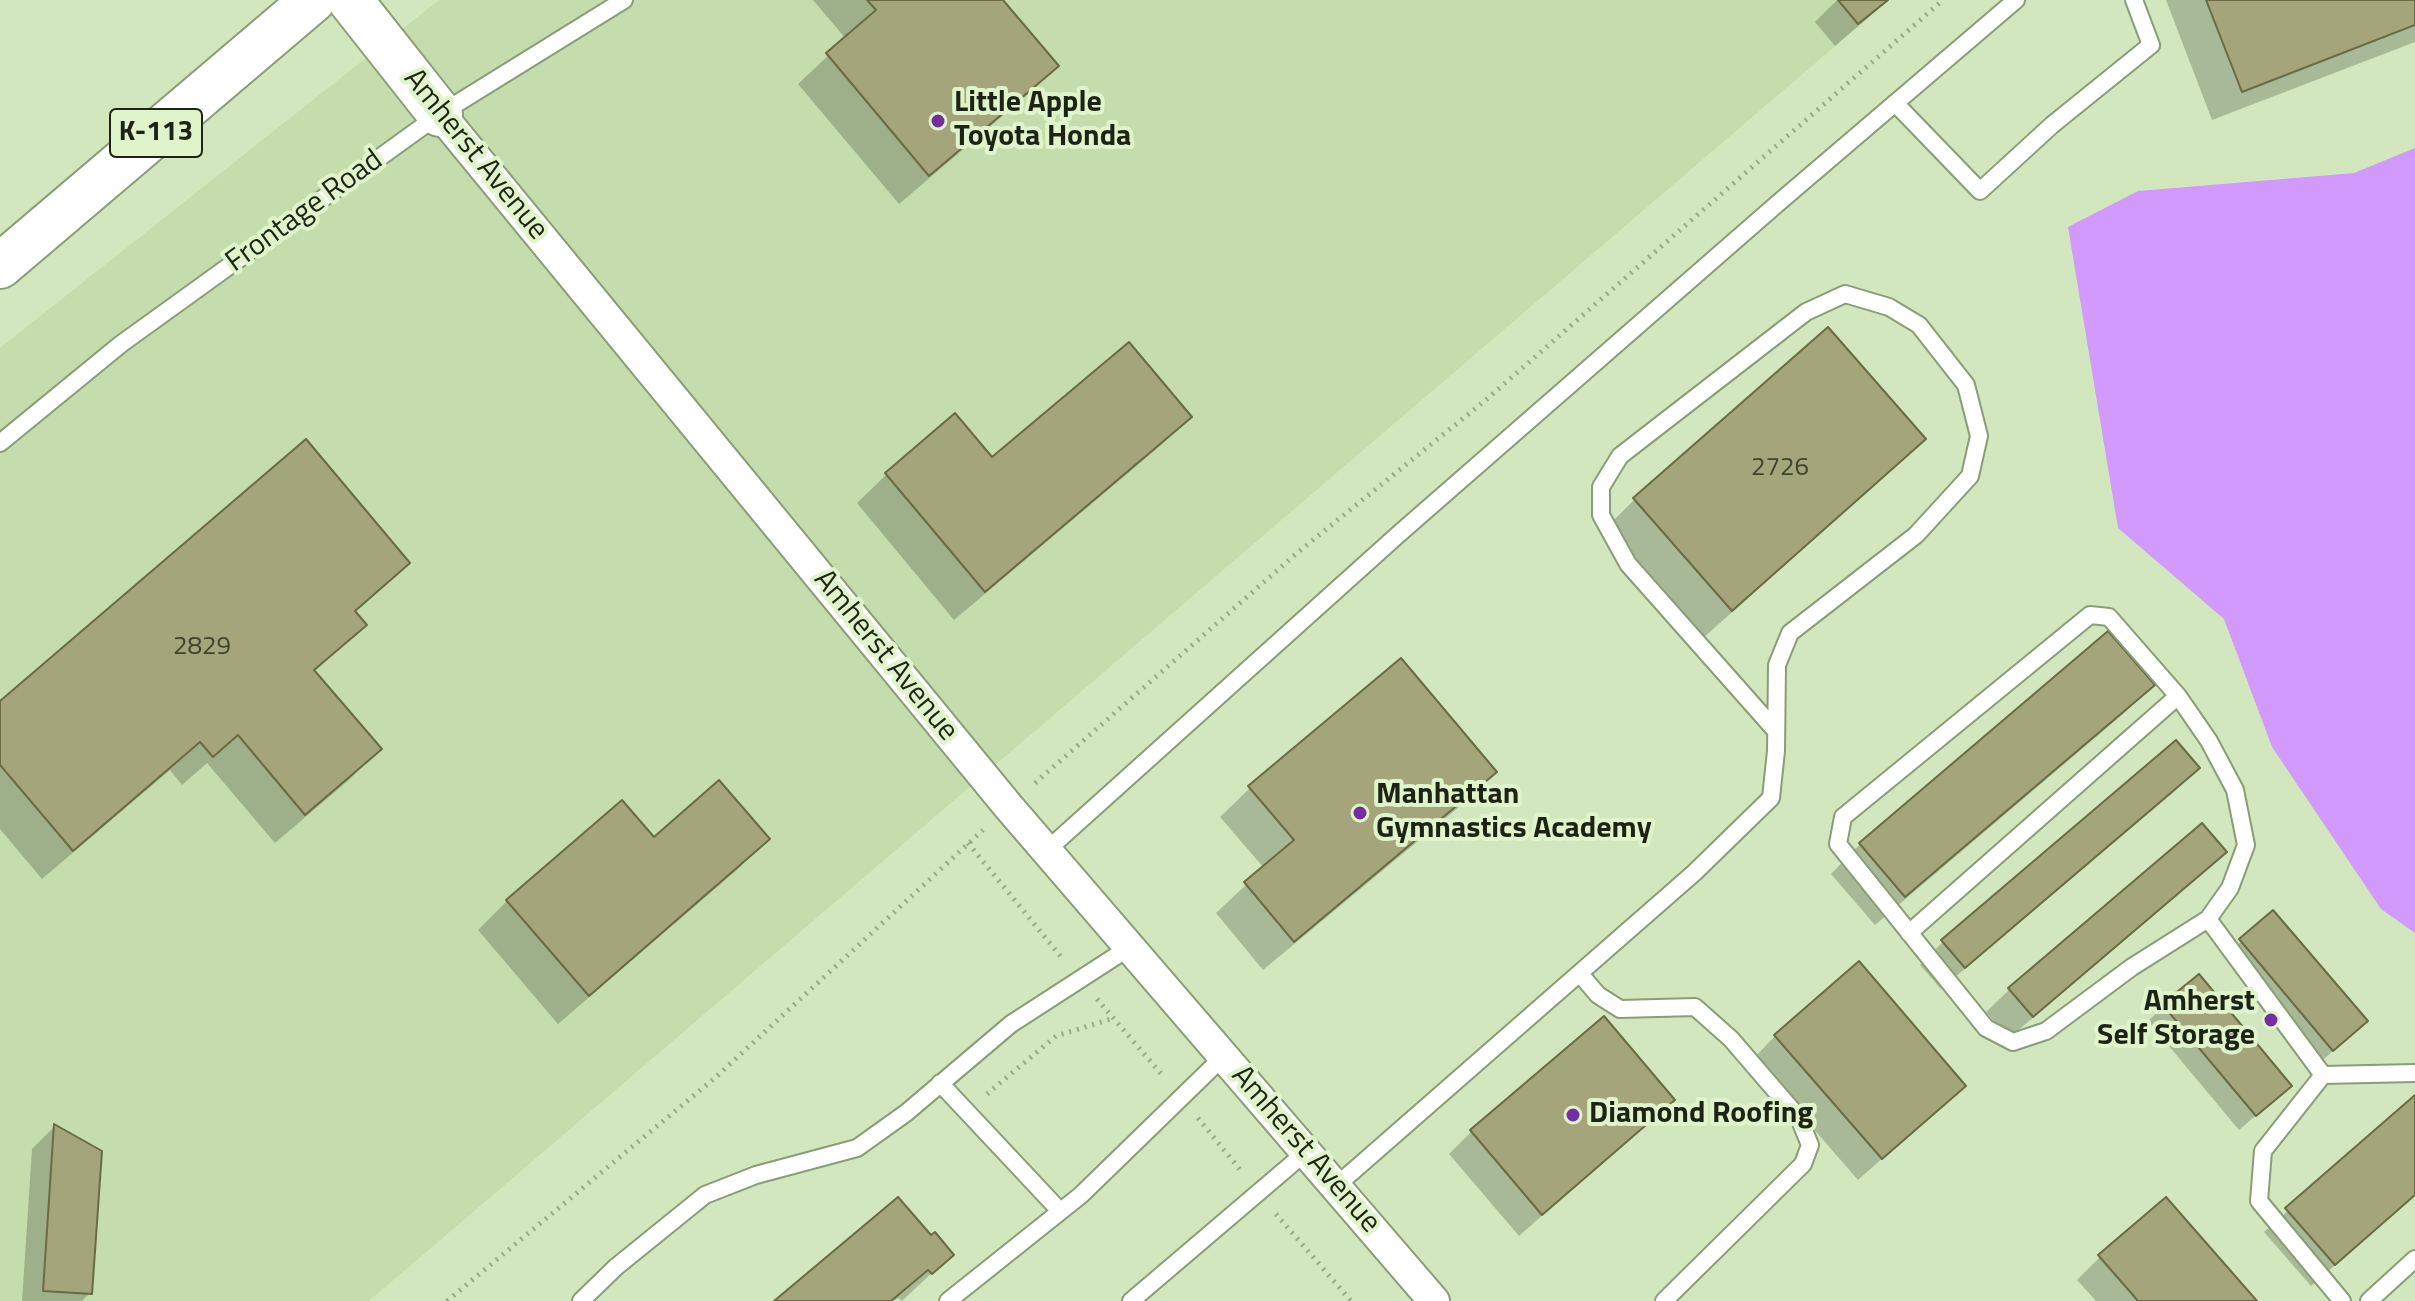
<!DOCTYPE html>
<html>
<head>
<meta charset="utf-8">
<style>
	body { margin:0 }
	canvas { display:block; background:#d2e7bd }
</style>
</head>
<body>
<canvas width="2415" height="1301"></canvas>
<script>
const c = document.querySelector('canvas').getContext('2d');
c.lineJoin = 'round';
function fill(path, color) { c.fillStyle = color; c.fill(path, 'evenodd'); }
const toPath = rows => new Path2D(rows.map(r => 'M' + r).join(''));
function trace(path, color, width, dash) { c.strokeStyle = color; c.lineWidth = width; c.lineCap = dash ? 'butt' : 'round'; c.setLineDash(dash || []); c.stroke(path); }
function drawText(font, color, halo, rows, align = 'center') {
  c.font = font + ' "Titillium Web",sans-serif'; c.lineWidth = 8; c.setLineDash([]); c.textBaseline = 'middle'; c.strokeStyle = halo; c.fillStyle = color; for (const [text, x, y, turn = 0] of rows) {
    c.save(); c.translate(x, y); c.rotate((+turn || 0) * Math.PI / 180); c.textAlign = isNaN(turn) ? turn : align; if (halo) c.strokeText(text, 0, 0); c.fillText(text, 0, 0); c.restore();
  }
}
const built = toPath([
	[439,0,1889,0,369,1301,0,1301,0,348]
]);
const green = toPath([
	[2415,148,2415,933,2381,909,2272,747,2224,619,2118,528,2068,227,2138,191,2354,173]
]);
const shadow = toPath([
	[813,0,1001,0,1056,66,1027,95,899,204,798,84,846,39],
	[1837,0,1889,0,1835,46,1815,22],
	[2166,0,2415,0,2415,42,2212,120],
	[1828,329,1924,439,1894,468,1702,639,1605,529,1634,500],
	[1189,417,1160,446,954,620,857,503,887,474,992,460],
	[408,563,354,613,364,625,314,672,379,749,350,779,275,843,207,763,182,785,170,770,42,879,0,829,0,704],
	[2108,633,2152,685,2123,714,1875,925,1831,874,1860,844],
	[2198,768,2175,791,1941,989,1920,965,1943,942],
	[1495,772,1465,802,1263,970,1216,913,1264,868,1220,817,1250,788],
	[2201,826,2224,852,2201,875,2009,1038,1986,1012,2009,990],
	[767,839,738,869,558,1024,478,930,507,901],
	[2273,913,2350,1036,2317,1065,2225,956],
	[2164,1006,2290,1086,2239,1130,2148,1021],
	[1603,1018,1673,1100,1519,1236,1449,1154,1471,1132],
	[1775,1036,1964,1086,1858,1180,1753,1059],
	[2415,1098,2415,1196,2311,1286,2264,1232],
	[55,1126,90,1293,82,1301,22,1301,32,1149],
	[951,1255,902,1301,898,1298,894,1301,777,1301],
	[2100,1257,2255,1301,2096,1301,2077,1280]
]);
const building = toPath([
	[867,0,1003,0,1059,66,929,176,826,53,876,10,867,0],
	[1838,0,1888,0,1858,24,1838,0],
	[2206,0,2415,0,2415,25,2242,92,2206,0],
	[1828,327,1926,439,1732,611,1633,498,1828,327],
	[1129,342,1192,417,985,592,885,473,955,413,992,457,1129,342],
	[306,439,410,563,355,611,367,625,314,670,382,749,305,815,238,735,213,757,200,742,73,851,0,765,0,701,306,439],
	[2108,631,2155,685,1905,897,1859,843,2108,631],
	[1401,658,1497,772,1294,942,1244,882,1294,840,1248,786,1401,658],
	[2176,740,2200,768,1965,968,1941,940,2176,740],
	[719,780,770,839,589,996,506,900,622,800,654,837,719,780],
	[2202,823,2227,852,2033,1017,2008,988,2202,823],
	[2273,910,2368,1021,2333,1051,2239,939,2273,910],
	[1859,961,1966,1086,1882,1159,1774,1035,1859,961],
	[2199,974,2292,1086,2256,1116,2162,1004,2199,974],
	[1604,1016,1675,1100,1542,1215,1470,1130,1604,1016],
	[2415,1095,2415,1195,2335,1265,2285,1208,2415,1095],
	[54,1124,102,1151,92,1294,43,1291,54,1124],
	[898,1197,931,1235,935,1232,954,1255,932,1274,928,1270,891,1301,774,1301,898,1197],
	[2166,1197,2257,1301,2138,1301,2098,1255,2166,1197]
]);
const path = toPath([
	[1035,783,1297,553,1487,399,1943,0],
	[968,843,1062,958],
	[1097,999,1163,1076],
	[987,1094,1056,1036,1114,1018],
	[1198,1118,1242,1172],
	[1276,1214,1351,1301],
	[447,1301,716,1077,983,830]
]);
const lane = toPath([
	[1895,103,1980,191,2052,125,2151,45,2134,0],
	[0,443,121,344,440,114,624,0],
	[2090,615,2109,617,2178,696,2209,741,2235,790,2246,845,2230,888,2208,919,2132,967,2046,1031,2013,1042,1986,1028,1838,844,1843,817,2090,615],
	[1046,851,1401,532,1777,204,2016,0],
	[2208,919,2323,1075,2415,1073],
	[1909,933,2178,696],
	[1580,974,1598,995,1620,1009,1695,1007,1731,1039,1799,1118,1810,1145,1803,1164,1664,1301],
	[2323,1075,2263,1151,2259,1201,2342,1301],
	[940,1083,1060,1211],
	[1336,1186,1694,873,1771,798,1776,751,1777,665,1790,633,1916,535,1970,476,1979,436,1966,385,1919,325,1889,307,1845,294,1806,312,1620,456,1601,487,1601,515,1628,564,1776,731],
	[581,1301,616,1267,705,1195,756,1175,857,1148,906,1113,1011,1024,1130,947],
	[948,1301,1081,1195,1224,1056],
	[1131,1301,1306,1152],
	[2369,1301,2415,1259]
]);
const street = toPath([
	[440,114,1008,806,1434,1301]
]);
const secondary = toPath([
	[350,0,440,114]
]);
const primary = toPath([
	[0,266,313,0]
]);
const markers = [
	[938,121,8,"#752ea1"],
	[1360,813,8,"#752ea1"],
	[2271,1020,8,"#752ea1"],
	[1573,1115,8,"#752ea1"]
];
const numberNames = [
	["2726",1780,469],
	["2829",202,648]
];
const shields = [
	[156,133,92]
];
const shieldNames = [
	["K-113",156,133]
];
const poiNames = [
	["Little Apple",954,104],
	["Toyota Honda",954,138],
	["Manhattan",1376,796],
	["Gymnastics Academy",1376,830],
	["Amherst",2255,1003,"right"],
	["Self Storage",2255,1037,"right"],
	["Diamond Roofing",1589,1115]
];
const streetNames = [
	["Amherst Avenue",475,155,51],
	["Frontage Road",305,212,-36],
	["Amherst Avenue",885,656,51],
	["Amherst Avenue",1305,1150,49]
];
fill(built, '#c5dcac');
fill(green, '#d19afc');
fill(shadow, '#0003');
fill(building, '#a4a57a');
trace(building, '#6a6b42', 2);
trace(lane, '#8a9d76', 20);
trace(street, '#8a9d76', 34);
trace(secondary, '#8a9d76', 48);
trace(primary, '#8a9d76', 48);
trace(path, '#9aaa89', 5, [2, 6]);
trace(lane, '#fff', 16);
trace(street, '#fff', 30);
trace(secondary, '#fff', 44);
trace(primary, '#fff', 44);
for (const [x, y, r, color] of markers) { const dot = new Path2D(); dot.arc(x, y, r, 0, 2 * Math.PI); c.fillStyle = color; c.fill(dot); trace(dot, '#dff4ca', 3); }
drawText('26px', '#3f442e', null, numberNames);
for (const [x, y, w] of shields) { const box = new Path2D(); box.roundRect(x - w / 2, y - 24, w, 48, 6); c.fillStyle = '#dff4ca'; c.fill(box); trace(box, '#1d2415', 2); }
drawText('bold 28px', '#1d2415', null, shieldNames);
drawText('bold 30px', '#1d2415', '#dff4ca', poiNames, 'left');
drawText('30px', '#1d2415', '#dff4ca', streetNames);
</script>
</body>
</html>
